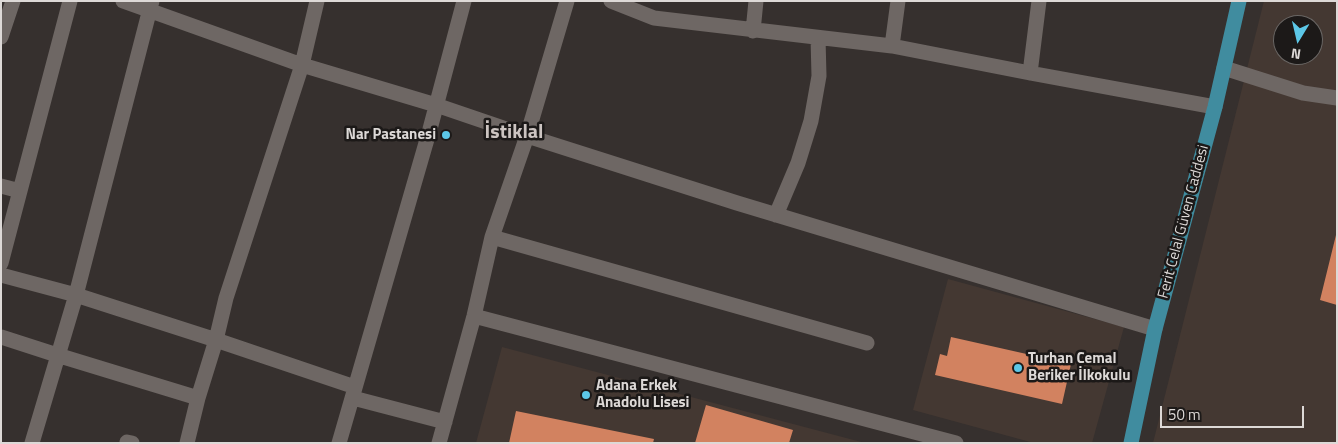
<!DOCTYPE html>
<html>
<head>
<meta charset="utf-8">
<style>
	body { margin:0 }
	#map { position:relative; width:1338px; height:444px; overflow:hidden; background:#36302e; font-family:"Titillium Web",sans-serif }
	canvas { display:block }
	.frame { position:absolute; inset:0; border:2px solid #ddd9d7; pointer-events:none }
	.north { position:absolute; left:1273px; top:15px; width:50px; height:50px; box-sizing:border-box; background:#1c1918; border:1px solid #696664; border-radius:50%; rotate:189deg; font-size:14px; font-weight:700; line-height:20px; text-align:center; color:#ddd9d7 }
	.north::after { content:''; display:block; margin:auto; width:18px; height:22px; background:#5cc7e7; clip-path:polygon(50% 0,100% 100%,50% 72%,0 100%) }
	.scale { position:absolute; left:1160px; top:406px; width:144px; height:22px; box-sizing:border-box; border:2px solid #ddd9d7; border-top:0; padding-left:6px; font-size:15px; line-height:18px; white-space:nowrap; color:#ddd9d7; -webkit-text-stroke:4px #1c1918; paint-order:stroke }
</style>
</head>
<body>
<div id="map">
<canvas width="1338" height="444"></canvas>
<div class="frame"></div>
<div class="north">N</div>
<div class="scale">50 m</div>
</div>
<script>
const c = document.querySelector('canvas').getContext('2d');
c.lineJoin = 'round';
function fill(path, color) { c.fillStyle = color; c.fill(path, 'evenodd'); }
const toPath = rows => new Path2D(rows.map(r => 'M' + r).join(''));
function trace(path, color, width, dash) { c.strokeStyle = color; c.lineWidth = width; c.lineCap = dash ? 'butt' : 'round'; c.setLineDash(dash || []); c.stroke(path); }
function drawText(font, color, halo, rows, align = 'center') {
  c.font = font + ' "Titillium Web",sans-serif'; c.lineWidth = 5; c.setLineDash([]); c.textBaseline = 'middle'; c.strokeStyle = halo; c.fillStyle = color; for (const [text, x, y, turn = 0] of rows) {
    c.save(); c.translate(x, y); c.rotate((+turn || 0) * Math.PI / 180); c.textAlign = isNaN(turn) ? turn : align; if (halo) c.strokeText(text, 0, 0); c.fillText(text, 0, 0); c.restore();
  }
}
const built = toPath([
	[1264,1,1337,1,1337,443,1153,443],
	[1283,25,1313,25,1313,55,1283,55],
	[948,279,1124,327,1092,443,1034,443,913,410],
	[502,347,865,443,476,443]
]);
const building = toPath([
	[1336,235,1337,235,1337,305,1320,300],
	[951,337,1071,364,1062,404,935,375,940,354,947,356],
	[706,405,793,430,789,443,695,443],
	[516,411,654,439,653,443,509,443]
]);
const minor = toPath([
	[123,1,302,65,436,105,527,136,737,203,1155,329],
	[611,1,654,18,892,46,1030,73,1215,107],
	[753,31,756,1],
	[1,37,13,1],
	[892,46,898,1],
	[1224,68,1303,93,1337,98],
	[1030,73,1039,1],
	[1,186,20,191],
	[776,215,798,163,811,121,819,76,818,38],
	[492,237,867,343],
	[1,263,70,1],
	[1,275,76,295,216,340,355,387],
	[474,316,956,443],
	[1,337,57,355,198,398],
	[353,398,445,422],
	[127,442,132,443],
	[32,443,76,295,152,1],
	[187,443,198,398,216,340,226,298,302,65,317,1],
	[339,443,430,129,464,1],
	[439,443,474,316,492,237,527,136,567,1]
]);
const major = toPath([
	[1131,443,1155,329,1215,107,1239,1]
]);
const markers = [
	[446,135,5,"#5cc7e7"],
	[1018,368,5,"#5cc7e7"],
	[586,395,5,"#5cc7e7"]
];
const poiNames = [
	["Nar Pastanesi",436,135,"right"],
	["Turhan Cemal",1028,359],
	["Beriker İlkokulu",1028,376],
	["Adana Erkek",596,386],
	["Anadolu Lisesi",596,403]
];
const streetNames = [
	["Ferit Celal Güven Caddesi",1184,222,-75]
];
const districtNames = [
	["İstiklal",514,133]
];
fill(built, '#443832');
fill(building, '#d28260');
trace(minor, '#6e6764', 15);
trace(major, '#408c9f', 15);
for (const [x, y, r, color] of markers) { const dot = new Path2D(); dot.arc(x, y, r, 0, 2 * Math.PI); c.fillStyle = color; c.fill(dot); trace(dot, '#1c1918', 2); }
drawText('bold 15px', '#ddd9d7', '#1c1918', poiNames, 'left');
drawText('15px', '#ddd9d7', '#1c1918', streetNames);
drawText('bold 20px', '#ccc4c1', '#1c1918', districtNames);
</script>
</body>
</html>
